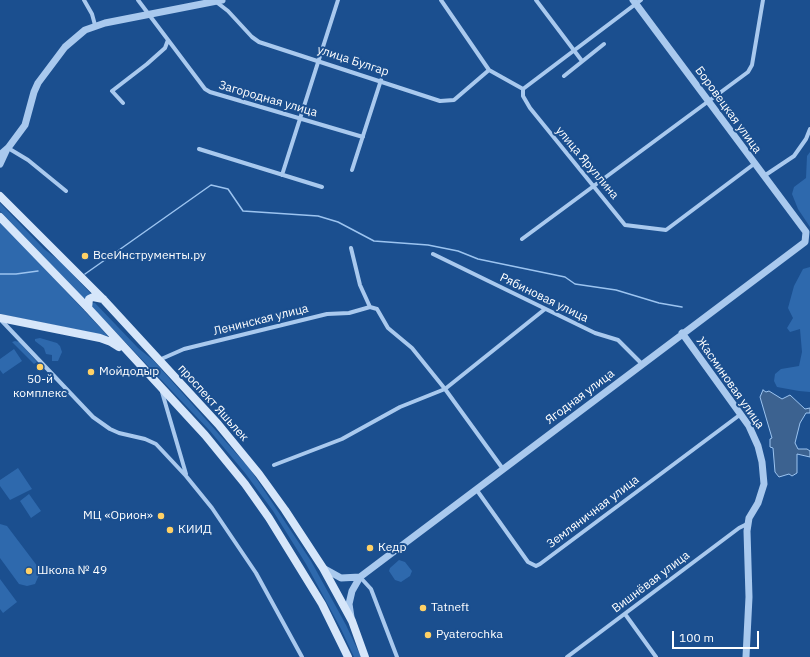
<!DOCTYPE html>
<html>
<head>
<meta charset="utf-8">
<style>
	body { margin:0 }
	#map { position:relative; width:810px; height:657px; overflow:hidden; background:#1b4f8f; font-family:"IBM Plex Sans",sans-serif }
	canvas { display:block }
	.scale { position:absolute; left:672px; top:631px; width:87px; height:18px; box-sizing:border-box; border:2px solid #fff; border-top:0; padding-left:5px; font-size:12px; line-height:14px; white-space:nowrap; color:#fff; -webkit-text-stroke:3px #1b4f8f; paint-order:stroke }
</style>
</head>
<body>
<div id="map">
<canvas width="810" height="657"></canvas>
<div class="scale">100 m</div>
</div>
<script>
const c = document.querySelector('canvas').getContext('2d');
c.lineJoin = 'round';
function fill(path, color) { c.fillStyle = color; c.fill(path, 'evenodd'); }
const toPath = rows => new Path2D(rows.map(r => 'M' + r).join(''));
function trace(path, color, width, dash) { c.strokeStyle = color; c.lineWidth = width; c.lineCap = dash ? 'butt' : 'round'; c.setLineDash(dash || []); c.stroke(path); }
function drawText(font, color, halo, rows, align = 'center') {
  c.font = font + ' "IBM Plex Sans",sans-serif'; c.lineWidth = 4; c.setLineDash([]); c.textBaseline = 'middle'; c.strokeStyle = halo; c.fillStyle = color; for (const [text, x, y, turn = 0] of rows) {
    c.save(); c.translate(x, y); c.rotate((+turn || 0) * Math.PI / 180); c.textAlign = isNaN(turn) ? turn : align; if (halo) c.strokeText(text, 0, 0); c.fillText(text, 0, 0); c.restore();
  }
}
const green = toPath([
	[810,152,810,227,798,209,792,194,794,187,806,178,807,156],
	[0,203,44,249,61,262,92,295,85,300,0,211],
	[0,221,108,336,0,314],
	[810,267,810,392,799,391,777,387,774,381,775,374,781,369,799,366,802,352,800,329,790,332,787,328,793,318,788,308,794,286,803,269],
	[92,303,95,303,138,348,153,360,250,469,311,561,346,625,361,657,354,657,341,629,306,564,273,511,245,473,210,431,91,306],
	[40,338,57,343,60,346,62,352,58,361,52,361,52,355,46,354,44,348,35,341,35,339],
	[15,341,19,342,37,362,34,364,12,342],
	[14,349,22,361,3,374,0,370,0,359],
	[18,468,32,489,10,500,0,486,0,480],
	[29,494,41,511,31,518,20,501],
	[0,524,7,526,38,567,39,575,35,584,27,586,19,584,0,558],
	[399,560,405,562,412,571,410,576,401,582,395,580,389,571,390,568],
	[0,579,17,602,3,613,0,609]
]);
const water = toPath([
	[763,390,766,392,769,391,782,399,790,395,805,409,810,408,810,413,806,413,800,423,795,443,798,449,807,449,810,451,810,457,797,454,797,473,792,476,789,474,779,477,775,472,773,448,770,447,770,439,772,438,760,397,763,390]
]);
const stream = toPath([
	[0,274,16,274,38,271],
	[85,274,211,185,228,189,243,211,318,216,338,222,374,241,428,245,458,251,478,259,565,277,575,284,616,290,659,303,682,307]
]);
const minor = toPath([
	[84,0,92,14,95,25],
	[138,0,205,89,210,92,363,137],
	[441,0,489,70,523,89,523,96,530,108,625,225,666,230,754,164],
	[536,0,582,61],
	[215,1,228,11,252,37,259,42,440,101,454,100,489,70],
	[564,76,604,44],
	[523,89,641,0],
	[123,103,112,91,147,64,165,48,168,40],
	[8,148,28,160,66,191],
	[199,149,322,187],
	[352,170,381,80],
	[282,175,338,0],
	[764,176,794,156,806,139,810,129],
	[522,239,748,72,752,65,763,0],
	[351,248,360,285,370,307],
	[433,254,595,333,618,340,642,364],
	[370,307,377,309,388,328,412,348,445,389,503,469],
	[0,319,93,417,110,429,119,433,145,439,156,444,186,476,212,508,256,573,302,657],
	[159,360,184,349,327,314,349,313,370,307],
	[162,392,186,474],
	[274,465,342,439,400,407,445,389,545,309],
	[476,489,528,562,536,566,540,564,741,414],
	[360,577,371,589,397,657],
	[625,614,656,657],
	[567,657,739,528,747,524]
]);
const tertiary = toPath([
	[0,155,8,148,25,125,34,92,38,83,65,47,85,30,105,23,222,0],
	[0,164,6,151],
	[682,333,749,426,758,446,762,462,764,484,758,503,749,518,747,531,749,597,746,657],
	[323,568,341,578,360,577],
	[351,617,349,604,352,591,360,577,805,242,806,232,633,0]
]);
const secondary = toPath([
	[0,196,103,299,218,424,259,474,285,510,323,568,352,621,365,657],
	[0,217,88,308,205,435,245,484,269,518,322,604,348,657],
	[88,308,89,299,93,297,103,299],
	[0,318,100,338,111,342,119,347]
]);
const markers = [
	[85,256,4,"#ffd166"],
	[40,367,4,"#ffd166"],
	[91,372,4,"#ffd166"],
	[161,516,4,"#ffd166"],
	[170,530,4,"#ffd166"],
	[370,548,4,"#ffd166"],
	[29,571,4,"#ffd166"],
	[423,608,4,"#ffd166"],
	[428,635,4,"#ffd166"]
];
const streetNames = [
	["улица Булгар",353,61,18],
	["Загородная улица",268,99,16],
	["Боровецкая улица",728,110,54],
	["улица Яруллина",587,163,50],
	["Рябиновая улица",544,298,26],
	["Ленинская улица",261,320,-14],
	["Жасминовая улица",730,383,55],
	["Ягодная улица",580,397,-37],
	["проспект Яшьлек",213,403,48],
	["Земляничная улица",593,512,-37],
	["Вишнёвая улица",651,582,-37]
];
const poiNames = [
	["ВсеИнструменты.ру",93,256],
	["Мойдодыр",99,372],
	["50-й",40,380,"center"],
	["комплекс",40,394,"center"],
	["МЦ «Орион»",153,516,"right"],
	["КИИД",178,530],
	["Кедр",378,548],
	["Школа № 49",37,571],
	["Tatneft",431,608],
	["Pyaterochka",436,635]
];
fill(green, '#2e69ad');
fill(water, '#3c6290');
trace(water, '#9cc4f0', 1);
trace(stream, '#9cc4f0', 1.5);
trace(minor, '#a9c9ee', 4);
trace(tertiary, '#a9c9ee', 7);
trace(secondary, '#d6e6fa', 8);
for (const [x, y, r, color] of markers) { const dot = new Path2D(); dot.arc(x, y, r, 0, 2 * Math.PI); c.fillStyle = color; c.fill(dot); trace(dot, '#1b4f8f', 1.5); }
drawText('12px', '#fff', '#1b4f8f', streetNames);
drawText('12px', '#fff', '#1b4f8f', poiNames, 'left');
</script>
</body>
</html>
